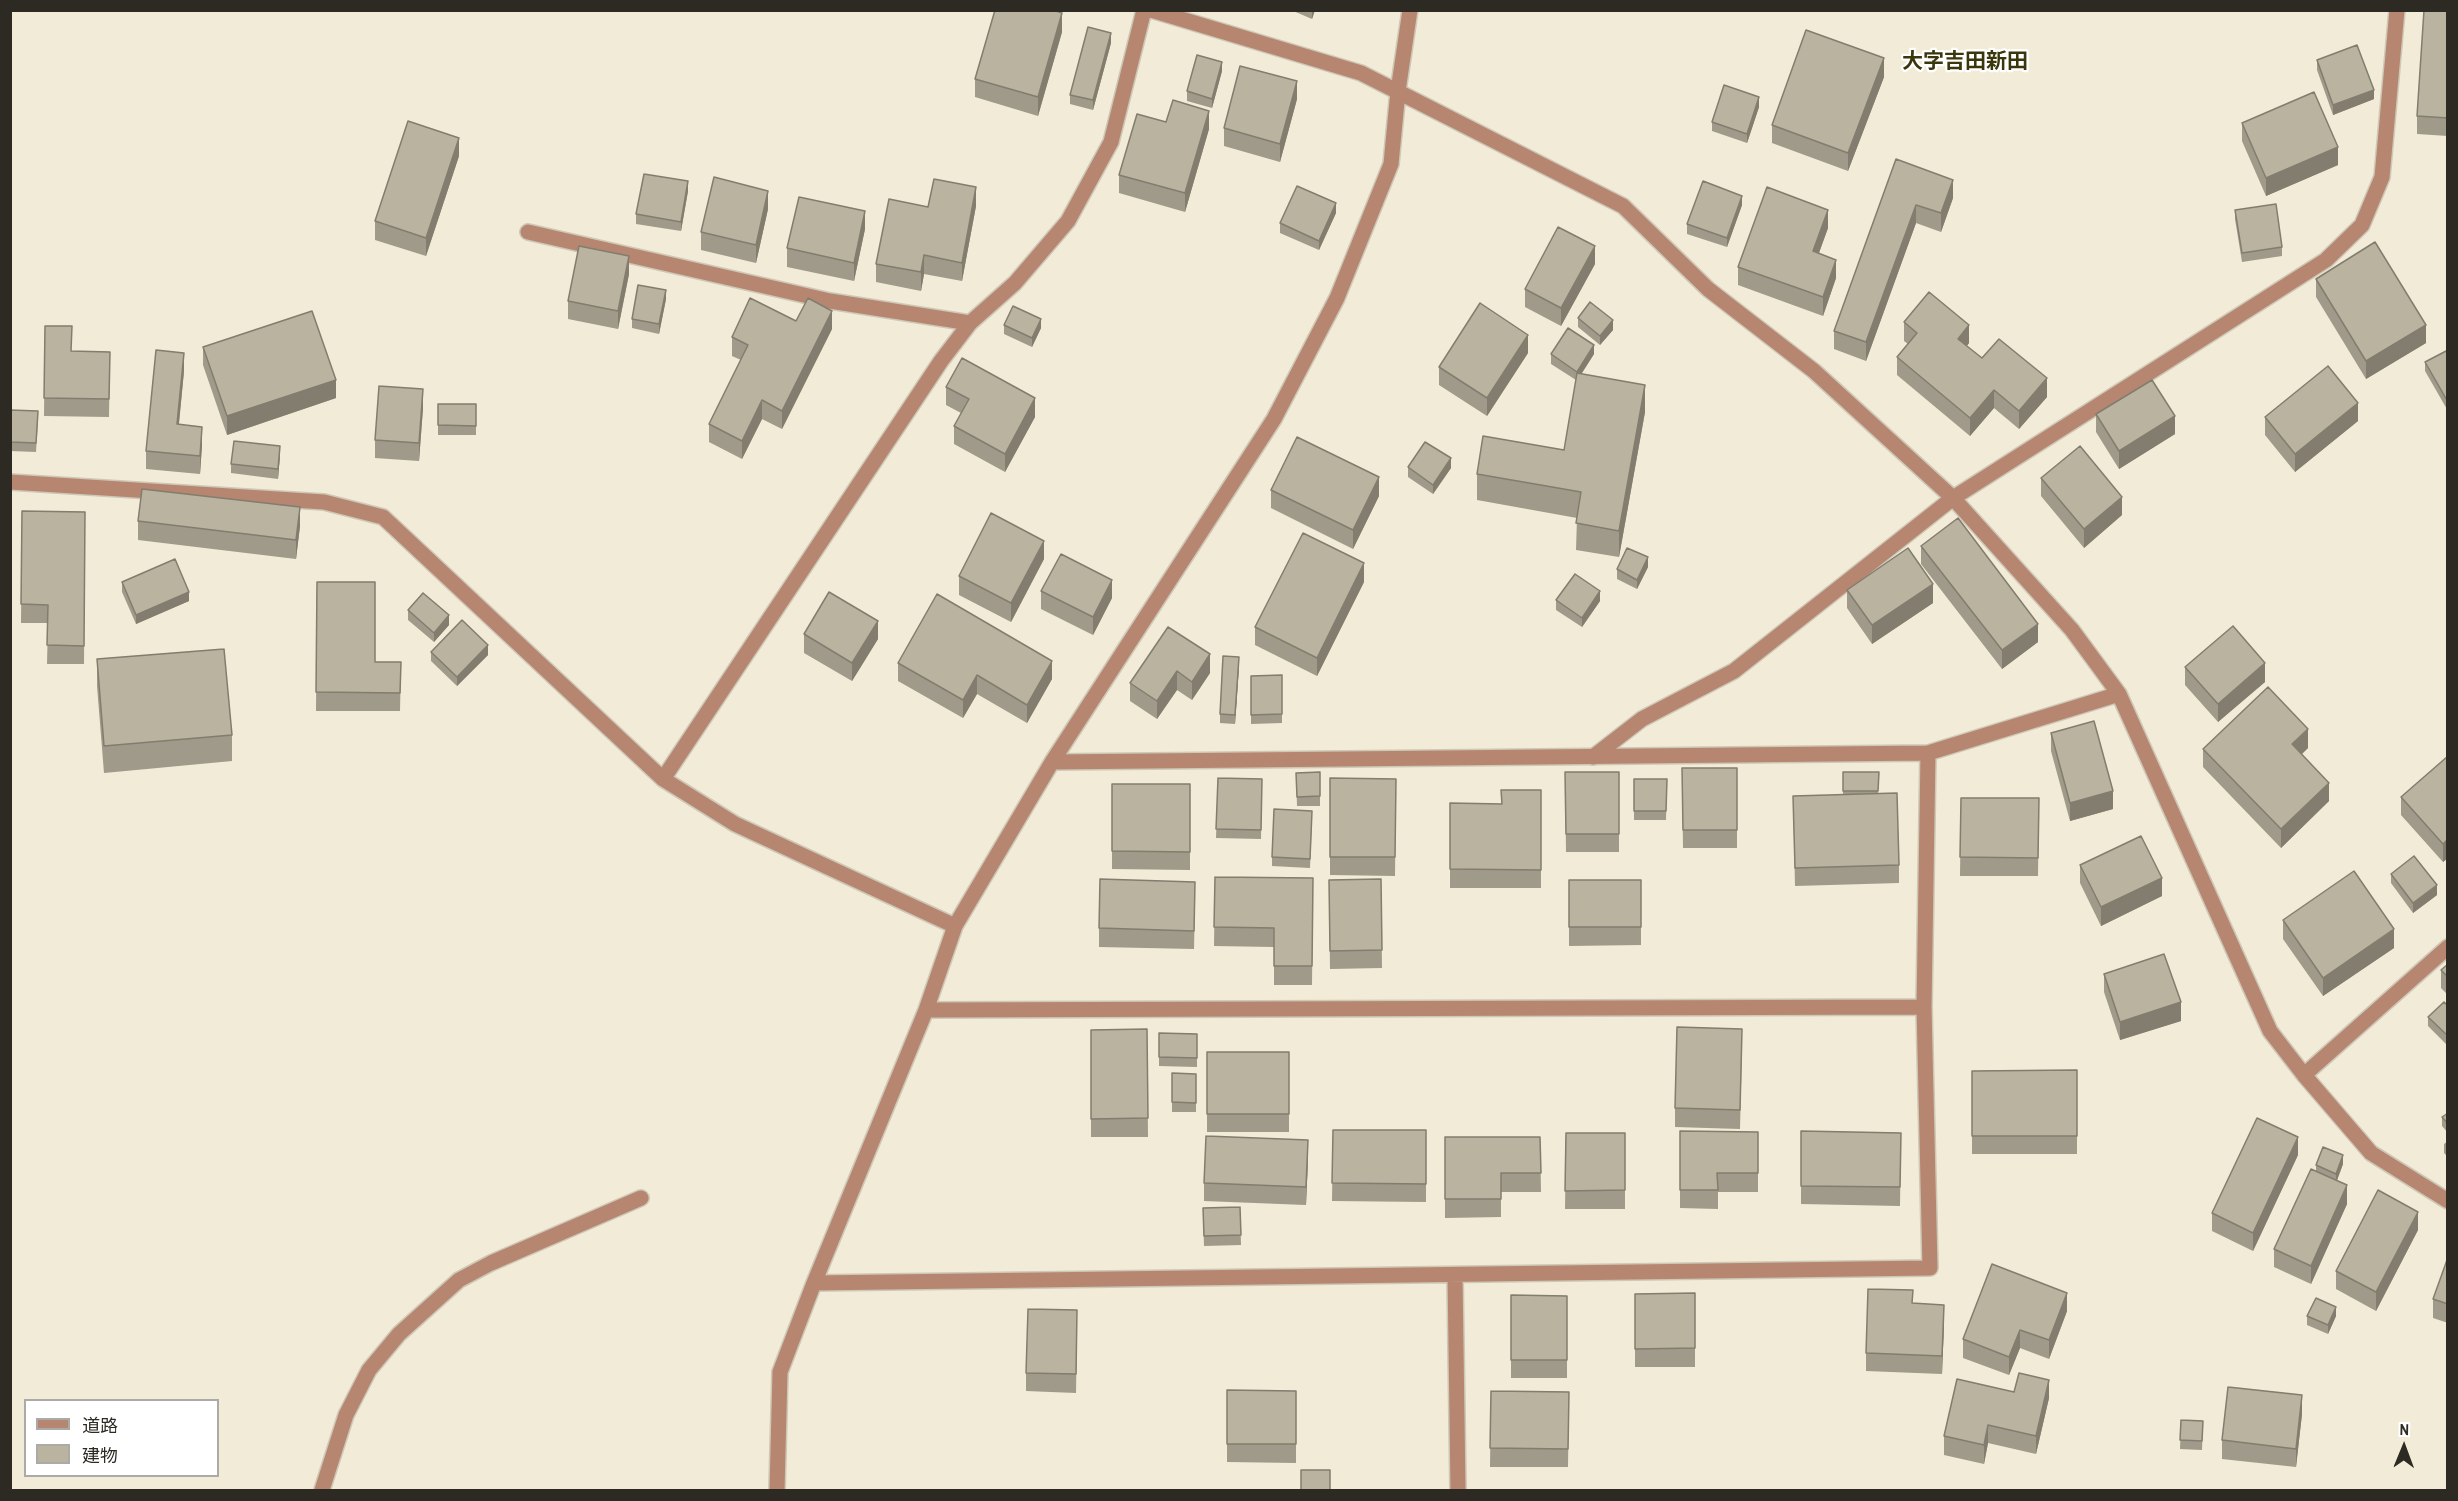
<!DOCTYPE html>
<html>
<head>
<meta charset="utf-8">
<style>
	body { margin:0 }
	#map { position:relative; width:2458px; height:1501px; overflow:hidden; background:#f1ebd7; font-family:"Archivo Narrow","Noto Sans JP",sans-serif }
	canvas { display:block }
	.frame { position:absolute; inset:0; border:12px solid #2d2a23; pointer-events:none }
	.legend { position:absolute; left:24px; top:1399px; width:195px; height:78px; box-sizing:border-box; background:#fff; border:2px solid #abaaa7; margin:0; padding:8px 10px; list-style:none; font-size:18px; color:#2d2a23 }
	.legend li { display:flex; align-items:center; gap:12px; height:30px }
	.legend b { width:30px; border:2px solid #abaaa7 }
	.north { position:absolute; left:2374px; top:1417px; width:60px; height:60px; -webkit-text-stroke:4px #fff; paint-order:stroke; rotate:1deg; font-size:16px; font-weight:700; line-height:24px; text-align:center; color:#2d2a23 }
	.north::after { content:''; display:block; margin:auto; width:21px; height:27px; background:#2d2a23; clip-path:polygon(50% 0,100% 100%,50% 72%,0 100%) }
</style>
</head>
<body>
<div id="map">
<canvas width="2458" height="1501"></canvas>
<div class="frame"></div>
<ul class="legend">
<li><b style="height:8px;background:#b78671"></b>道路</li>
<li><b style="height:16px;background:#b9b39f"></b>建物</li>
</ul>
<div class="north">N</div>
</div>
<script>
const c = document.querySelector('canvas').getContext('2d');
c.lineJoin = 'round';
const toPath = rows => new Path2D(rows.map(r => 'M' + r).join(''));
function trace(path, color, width, dash) { c.strokeStyle = color; c.lineWidth = width; c.lineCap = dash ? 'butt' : 'round'; c.setLineDash(dash || []); c.stroke(path); }
function fill(path, color) { c.fillStyle = color; c.fill(path, 'evenodd'); }
function drawText(font, color, halo, rows, align = 'center') {
  c.font = font + ' "Archivo Narrow","Noto Sans JP",sans-serif'; c.lineWidth = 4.5; c.setLineDash([]); c.textBaseline = 'middle'; c.strokeStyle = halo; c.fillStyle = color; for (const [text, x, y, turn = 0] of rows) {
    c.save(); c.translate(x, y); c.rotate((+turn || 0) * Math.PI / 180); c.textAlign = isNaN(turn) ? turn : align; if (halo) c.strokeText(text, 0, 0); c.fillText(text, 0, 0); c.restore();
  }
}
const service = toPath([
	[1593,757,1642,719,1734,671,1953,498]
]);
const minor = toPath([
	[1151,10,1361,73,1623,206,1708,289,1814,371,1953,498,2072,630,2119,694,2270,1031,2304,1075,2371,1153,2448,1201],
	[528,232,830,301,970,323],
	[10,482,324,502,383,517,663,779,735,824,955,926],
	[1953,498,2326,260,2362,225,2382,177,2397,10],
	[1928,753,2119,694],
	[663,779,941,361,970,323,1015,283,1068,221,1111,142,1144,10],
	[926,1010,1924,1007],
	[2304,1075,2448,947],
	[1455,1275,1458,1490],
	[814,1283,1930,1268,1924,1007,1928,753,1052,762],
	[322,1490,346,1415,369,1370,399,1334,459,1280,491,1263,641,1198],
	[777,1490,780,1372,814,1283,926,1010,955,926,1052,762,1274,419,1337,298,1391,164,1398,91]
]);
const tertiary = toPath([
	[1398,91,1410,10]
]);
const wall = toPath([
	[1291,10,1315,10,1312,19],
	[2448,10,2448,136,2417,134,2417,116],
	[1062,32,1038,116,975,97,975,79],
	[1111,43,1093,110,1070,104,1070,95],
	[2317,60,2374,99,2333,115,2317,70],
	[1222,71,1212,108,1187,101,1187,91],
	[1884,77,1848,171,1772,143,1772,125],
	[1297,99,1280,162,1224,146,1224,128],
	[1759,107,1747,143,1712,131,1712,122],
	[1166,122,1209,129,1185,212,1119,193,1119,175],
	[2242,123,2338,165,2266,196,2242,141],
	[459,156,426,256,375,240,375,221],
	[1896,159,1953,198,1941,232,1916,223,1866,361,1834,349,1834,331],
	[688,191,681,231,636,224,636,214],
	[1742,205,1727,247,1687,234,1687,224],
	[976,206,962,281,924,274,921,291,876,282,876,264,928,207],
	[768,209,756,263,701,250,701,232],
	[2235,210,2282,247,2282,256,2242,262,2235,219],
	[1336,213,1319,250,1280,233,1280,223],
	[1828,228,1819,253,1836,278,1823,316,1738,285,1738,267],
	[865,229,854,281,787,267,787,248],
	[1595,264,1561,326,1525,307,1525,289],
	[629,274,618,329,568,319,568,301],
	[2316,279,2426,343,2366,379,2316,297],
	[666,299,659,334,632,328,632,319],
	[1578,318,1613,330,1600,345,1578,327],
	[796,321,832,329,782,429,762,419,742,459,709,442,709,424,741,360,732,356,732,337],
	[1904,322,1969,343,1967,346,1982,358,2047,397,2019,429,1994,408,1970,436,1897,375,1897,357,1908,344,1904,341],
	[1004,325,1041,328,1032,347,1004,334],
	[45,326,72,351,110,352,109,417,44,416],
	[203,347,336,398,227,435,203,365],
	[2448,350,2448,411,2425,371,2425,362],
	[1528,353,1487,416,1439,385,1439,367],
	[1551,354,1594,354,1581,374,1645,412,1619,557,1576,550,1577,518,1477,500,1477,474,1564,450,1576,380,1551,364],
	[184,371,179,424,202,445,200,474,146,469,146,451],
	[946,387,1035,417,1005,472,954,444,954,426,961,413,946,405],
	[438,404,476,404,476,435,438,435],
	[423,408,419,461,375,458,375,440],
	[10,410,38,421,36,452,10,451],
	[2096,414,2175,434,2119,469,2096,432],
	[2265,417,2358,421,2295,472,2265,435],
	[280,455,278,479,231,473,231,464],
	[1408,467,1451,468,1433,494,1408,477],
	[2041,478,2122,515,2084,548,2041,496],
	[1271,490,1379,496,1353,549,1271,508],
	[22,511,85,512,84,664,47,664,48,623,21,623],
	[138,521,300,526,296,559,138,540],
	[1921,546,2038,642,2002,669,1921,564],
	[1044,559,1011,622,959,595,959,576],
	[1648,567,1637,589,1617,579,1617,569],
	[122,582,189,601,136,624,122,592],
	[317,582,375,662,401,662,400,711,316,711],
	[1364,582,1317,676,1255,645,1255,627],
	[1847,590,1933,603,1872,644,1847,608],
	[1041,591,1112,598,1093,635,1041,609],
	[1556,600,1600,601,1582,627,1556,610],
	[408,610,449,625,434,642,408,620],
	[1168,627,1210,673,1192,700,1177,690,1157,719,1130,701,1130,683],
	[804,634,878,639,852,681,804,653],
	[431,652,488,655,457,686,431,661],
	[97,659,232,735,232,761,104,773,97,686],
	[898,663,1052,679,1027,723,977,694,963,718,898,681],
	[1239,666,1235,724,1220,723,1220,714],
	[2185,667,2265,682,2218,722,2185,685],
	[1282,675,1282,723,1251,724,1251,676],
	[2051,733,2113,809,2070,821,2051,751],
	[2308,748,2302,754,2329,801,2281,848,2203,767,2203,749],
	[2448,756,2448,858,2443,862,2401,815,2401,797],
	[1682,768,1737,768,1737,848,1683,848],
	[1320,772,1320,806,1297,806,1296,773],
	[1565,772,1619,772,1619,852,1566,852],
	[1843,772,1879,772,1878,794,1899,865,1899,883,1795,886,1793,796,1843,795],
	[1218,778,1262,779,1261,839,1216,838],
	[1330,778,1396,779,1395,876,1330,875],
	[1634,779,1667,779,1666,820,1634,820],
	[1112,784,1190,784,1190,870,1112,869],
	[1541,790,1541,888,1450,888,1450,803,1501,804],
	[1961,798,2039,798,2038,876,1960,876],
	[1312,820,1310,868,1272,866,1272,857],
	[2080,865,2162,896,2101,926,2080,883],
	[2391,874,2437,895,2413,913,2391,883],
	[1215,877,1313,878,1312,985,1274,985,1274,947,1214,946],
	[1381,879,1382,968,1330,969,1329,880],
	[1569,880,1641,880,1641,945,1569,946],
	[1195,900,1194,949,1099,947,1099,928],
	[2283,920,2394,948,2323,996,2283,939],
	[2448,964,2448,995,2441,988,2441,970],
	[2104,974,2181,1021,2120,1040,2104,992],
	[2448,1006,2448,1046,2428,1026,2428,1017],
	[1147,1029,1148,1137,1091,1137,1091,1030],
	[1159,1033,1197,1034,1197,1067,1159,1066],
	[1742,1047,1740,1129,1675,1127,1675,1108],
	[1207,1052,1289,1052,1289,1132,1207,1132],
	[2077,1070,2077,1154,1972,1154,1972,1071],
	[1172,1073,1196,1074,1196,1112,1172,1112],
	[2448,1113,2448,1133,2442,1126,2442,1117],
	[1333,1130,1426,1130,1426,1202,1332,1201],
	[1680,1131,1758,1132,1758,1192,1718,1192,1718,1209,1680,1208],
	[1801,1131,1901,1133,1900,1206,1801,1204],
	[1566,1133,1625,1133,1625,1209,1565,1209],
	[1445,1137,1540,1137,1541,1192,1501,1192,1501,1217,1445,1218],
	[2448,1141,2448,1157,2444,1153,2444,1144],
	[2298,1155,2253,1251,2212,1231,2212,1213],
	[1308,1159,1306,1205,1204,1201,1204,1183],
	[2343,1164,2337,1180,2347,1204,2311,1284,2274,1267,2274,1249,2316,1171,2316,1165],
	[1240,1207,1241,1245,1204,1246,1203,1208],
	[2418,1230,2376,1311,2336,1289,2336,1271],
	[2448,1260,2448,1323,2433,1318,2433,1299],
	[1695,1293,1695,1367,1635,1367,1635,1294],
	[1511,1295,1567,1296,1567,1378,1511,1378],
	[2067,1311,2049,1359,2020,1348,2009,1375,1963,1358,1963,1339],
	[2307,1316,2336,1316,2328,1334,2307,1325],
	[1944,1323,1942,1374,1866,1371,1866,1353],
	[1077,1329,1076,1393,1026,1391,1026,1373],
	[1227,1390,1296,1391,1296,1463,1227,1462],
	[1491,1391,1569,1392,1568,1467,1490,1467],
	[2049,1398,2036,1454,1988,1443,1984,1464,1944,1455,1944,1436],
	[2302,1414,2296,1467,2222,1459,2222,1440],
	[2181,1420,2203,1421,2202,1450,2180,1449]
]);
const shadedWall = toPath([
	[1312,10,1315,10,1312,19],
	[1062,13,1062,32,1038,116,1038,97],
	[1111,33,1111,43,1093,110,1093,100],
	[1884,58,1884,77,1848,171,1848,153],
	[1222,62,1222,71,1212,108,1212,99],
	[1297,81,1297,99,1280,162,1280,144],
	[2374,90,2374,99,2333,115,2333,105],
	[1759,97,1759,107,1747,143,1747,134],
	[1209,111,1209,129,1185,212,1185,193],
	[459,138,459,156,426,256,426,238],
	[2338,147,2338,165,2266,196,2266,178],
	[1953,180,1953,198,1941,232,1941,213],
	[688,181,688,191,681,231,681,222],
	[976,187,976,206,962,281,962,263],
	[768,191,768,209,756,263,756,245],
	[1742,196,1742,205,1727,247,1727,238],
	[1336,203,1336,213,1319,250,1319,241],
	[1916,205,1916,223,1866,361,1866,342],
	[1828,210,1828,228,1813,269,1813,251],
	[865,211,865,229,854,281,854,263],
	[1595,246,1595,264,1561,326,1561,308],
	[924,255,924,274,921,291,921,272],
	[629,256,629,274,618,329,618,311],
	[1836,260,1836,278,1823,316,1823,297],
	[666,290,666,299,659,334,659,324],
	[832,311,832,329,782,429,782,411],
	[1041,319,1041,328,1032,347,1032,338],
	[1613,320,1613,330,1600,345,1600,336],
	[1969,325,1969,343,1958,357,1958,339],
	[2426,325,2426,343,2366,379,2366,361],
	[1528,335,1528,353,1487,416,1487,398],
	[1594,345,1594,354,1577,381,1577,372],
	[184,353,184,371,177,442,177,424],
	[2047,378,2047,397,2019,429,2019,411],
	[336,380,336,398,227,435,227,416],
	[1645,385,1645,412,1619,557,1619,531],
	[423,389,423,408,419,461,419,443],
	[1994,390,1994,408,1970,436,1970,418],
	[1035,398,1035,417,1005,472,1005,454],
	[762,400,762,419,742,459,742,441],
	[2358,403,2358,421,2295,472,2295,454],
	[2175,416,2175,434,2119,469,2119,451],
	[202,427,202,445,200,474,200,456],
	[280,446,280,455,278,479,278,469],
	[1451,458,1451,468,1433,494,1433,485],
	[1379,477,1379,496,1353,549,1353,530],
	[2122,497,2122,515,2084,548,2084,529],
	[300,507,300,526,296,559,296,540],
	[1044,541,1044,559,1011,622,1011,603],
	[1648,557,1648,567,1637,589,1637,580],
	[1364,563,1364,582,1317,676,1317,658],
	[1112,580,1112,598,1093,635,1093,617],
	[1933,584,1933,603,1872,644,1872,625],
	[1600,591,1600,601,1582,627,1582,618],
	[189,592,189,601,136,624,136,615],
	[449,615,449,625,434,642,434,633],
	[878,621,878,639,852,681,852,663],
	[2038,624,2038,642,2002,669,2002,650],
	[488,645,488,655,457,686,457,677],
	[1210,654,1210,673,1192,700,1192,682],
	[1239,657,1239,666,1235,724,1235,715],
	[1052,661,1052,679,1027,723,1027,705],
	[2265,663,2265,682,2218,722,2218,704],
	[1177,671,1177,690,1157,719,1157,701],
	[977,675,977,694,963,718,963,700],
	[2308,729,2308,748,2292,763,2292,744],
	[2329,783,2329,801,2281,848,2281,829],
	[2113,791,2113,809,2070,821,2070,803],
	[2448,839,2448,858,2443,862,2443,844],
	[2162,878,2162,896,2101,926,2101,907],
	[2437,885,2437,895,2413,913,2413,903],
	[2394,929,2394,948,2323,996,2323,978],
	[2181,1002,2181,1021,2120,1040,2120,1022],
	[2298,1137,2298,1155,2253,1251,2253,1233],
	[1308,1140,1308,1159,1306,1205,1306,1187],
	[2343,1155,2343,1164,2336,1183,2336,1174],
	[2347,1185,2347,1204,2311,1284,2311,1266],
	[2418,1212,2418,1230,2376,1311,2376,1292],
	[2067,1293,2067,1311,2049,1359,2049,1340],
	[1944,1305,1944,1323,1942,1374,1942,1356],
	[2336,1307,2336,1316,2328,1334,2328,1325],
	[2020,1330,2020,1348,2009,1375,2009,1357],
	[2049,1380,2049,1398,2036,1454,2036,1436],
	[2302,1395,2302,1414,2296,1467,2296,1449],
	[1988,1425,1988,1443,1984,1464,1984,1445]
]);
const building = toPath([
	[995,10,1053,10,1062,13,1038,97,975,79,995,10],
	[2424,10,2448,10,2448,118,2417,116,2424,10],
	[1088,27,1111,33,1093,100,1070,95,1088,27],
	[1806,30,1884,58,1848,153,1772,125,1806,30],
	[2357,45,2374,90,2333,105,2317,60,2357,45],
	[1197,55,1222,62,1212,99,1187,91,1197,55],
	[1240,66,1297,81,1280,144,1224,128,1240,66],
	[1724,85,1759,97,1747,134,1712,122,1724,85],
	[2314,92,2338,147,2266,178,2242,123,2314,92],
	[1173,100,1209,111,1185,193,1119,175,1137,114,1166,122,1173,100],
	[408,121,459,138,426,238,375,221,408,121],
	[1896,159,1953,180,1941,213,1916,205,1866,342,1834,331,1896,159],
	[644,174,688,181,681,222,636,214,644,174],
	[714,177,768,191,756,245,701,232,714,177],
	[934,179,976,187,962,263,924,255,921,272,876,264,889,199,928,207,934,179],
	[1703,181,1742,196,1727,238,1687,224,1703,181],
	[1297,186,1336,203,1319,241,1280,223,1297,186],
	[1767,187,1828,210,1813,251,1836,260,1823,297,1738,267,1767,187],
	[799,197,865,211,854,263,787,248,799,197],
	[2276,204,2282,247,2242,253,2235,210,2276,204],
	[1558,227,1595,246,1561,308,1525,289,1558,227],
	[2375,242,2426,325,2366,361,2316,279,2375,242],
	[579,246,629,256,618,311,568,301,579,246],
	[638,285,666,290,659,324,632,319,638,285],
	[1929,292,1969,325,1958,339,1982,358,1999,339,2047,378,2019,411,1994,390,1970,418,1897,357,1917,333,1904,322,1929,292],
	[750,298,796,321,808,298,832,311,782,411,762,400,742,441,709,424,748,345,732,337,750,298],
	[1590,302,1613,320,1600,336,1578,318,1590,302],
	[1480,303,1528,335,1487,398,1439,367,1480,303],
	[1013,306,1041,319,1032,338,1004,325,1013,306],
	[312,311,336,380,227,416,203,347,312,311],
	[45,326,72,326,71,351,110,352,109,399,44,398,45,326],
	[1568,328,1594,345,1577,372,1551,354,1568,328],
	[156,350,184,353,177,424,202,427,200,456,146,451,156,350],
	[2448,350,2448,402,2425,362,2448,350],
	[962,358,1035,398,1005,454,954,426,969,399,946,387,962,358],
	[2328,366,2358,403,2295,454,2265,417,2328,366],
	[1577,373,1645,385,1619,531,1576,523,1581,492,1477,474,1483,436,1564,450,1577,373],
	[2152,380,2175,416,2119,451,2096,414,2152,380],
	[379,386,423,389,419,443,375,440,379,386],
	[438,404,476,404,476,426,438,425,438,404],
	[10,410,38,411,36,443,10,442,10,410],
	[1297,437,1379,477,1353,530,1271,490,1297,437],
	[234,441,280,446,278,469,231,464,234,441],
	[1425,442,1451,458,1433,485,1408,467,1425,442],
	[2080,446,2122,497,2084,529,2041,478,2080,446],
	[142,489,300,507,296,540,138,521,142,489],
	[22,511,85,512,84,646,47,645,48,605,21,604,22,511],
	[991,513,1044,541,1011,603,959,576,991,513],
	[1958,518,2038,624,2002,650,1921,546,1958,518],
	[1303,533,1364,563,1317,658,1255,627,1303,533],
	[1627,548,1648,557,1637,580,1617,569,1627,548],
	[1908,548,1933,584,1872,625,1847,590,1908,548],
	[1061,554,1112,580,1093,617,1041,591,1061,554],
	[175,559,189,592,136,615,122,582,175,559],
	[1575,574,1600,591,1582,618,1556,600,1575,574],
	[317,582,375,582,375,662,401,662,400,693,316,692,317,582],
	[829,592,878,621,852,663,804,634,829,592],
	[423,593,449,615,434,633,408,610,423,593],
	[937,594,1052,661,1027,705,977,675,963,700,898,663,937,594],
	[462,620,488,645,457,677,431,652,462,620],
	[2233,626,2265,663,2218,704,2185,667,2233,626],
	[1168,627,1210,654,1192,682,1177,671,1157,701,1130,683,1168,627],
	[224,649,232,735,104,746,97,659,224,649],
	[1223,656,1239,657,1235,715,1220,714,1223,656],
	[1282,675,1282,714,1251,715,1251,676,1282,675],
	[2268,687,2308,729,2292,744,2329,783,2281,829,2203,749,2268,687],
	[2094,721,2113,791,2070,803,2051,733,2094,721],
	[2448,756,2448,839,2443,844,2401,797,2448,756],
	[1682,768,1737,768,1737,830,1683,830,1682,768],
	[1320,772,1320,796,1297,797,1296,773,1320,772],
	[1565,772,1619,772,1619,834,1566,834,1565,772],
	[1843,772,1879,772,1878,791,1843,791,1843,772],
	[1218,778,1262,779,1261,830,1216,829,1218,778],
	[1330,778,1396,779,1395,857,1330,857,1330,778],
	[1634,779,1667,779,1666,811,1634,811,1634,779],
	[1112,784,1190,784,1190,852,1112,851,1112,784],
	[1501,790,1541,790,1541,870,1450,869,1450,803,1502,804,1501,790],
	[1897,793,1899,865,1795,868,1793,796,1897,793],
	[1961,798,2039,798,2038,858,1960,857,1961,798],
	[1274,809,1312,811,1310,859,1272,857,1274,809],
	[2141,836,2162,878,2101,907,2080,865,2141,836],
	[2414,856,2437,885,2413,903,2391,874,2414,856],
	[2354,871,2394,929,2323,978,2283,920,2354,871],
	[1215,877,1313,878,1312,966,1274,966,1274,928,1214,927,1215,877],
	[1100,879,1195,882,1194,931,1099,928,1100,879],
	[1381,879,1382,950,1330,951,1329,880,1381,879],
	[1569,880,1641,880,1641,927,1569,927,1569,880],
	[2164,954,2181,1002,2120,1022,2104,974,2164,954],
	[2448,964,2448,977,2441,970,2448,964],
	[2444,1002,2448,1006,2448,1036,2428,1017,2444,1002],
	[1677,1027,1742,1029,1740,1110,1675,1108,1677,1027],
	[1147,1029,1148,1118,1091,1119,1091,1030,1147,1029],
	[1159,1033,1197,1034,1197,1058,1159,1057,1159,1033],
	[1207,1052,1289,1052,1289,1114,1207,1114,1207,1052],
	[2077,1070,2077,1136,1972,1136,1972,1071,2077,1070],
	[1172,1073,1196,1074,1196,1103,1172,1102,1172,1073],
	[2448,1113,2448,1124,2442,1117,2448,1113],
	[2257,1118,2298,1137,2253,1233,2212,1213,2257,1118],
	[1333,1130,1426,1130,1426,1184,1332,1183,1333,1130],
	[1680,1131,1758,1132,1758,1173,1717,1173,1718,1190,1680,1190,1680,1131],
	[1801,1131,1901,1133,1900,1187,1801,1186,1801,1131],
	[1566,1133,1625,1133,1625,1190,1565,1191,1566,1133],
	[1206,1136,1308,1140,1306,1187,1204,1183,1206,1136],
	[1445,1137,1540,1137,1541,1173,1501,1173,1501,1199,1445,1199,1445,1137],
	[2323,1147,2343,1155,2336,1174,2316,1165,2323,1147],
	[2311,1169,2347,1185,2311,1266,2274,1249,2311,1169],
	[2378,1190,2418,1212,2376,1292,2336,1271,2378,1190],
	[1240,1207,1241,1235,1204,1236,1203,1208,1240,1207],
	[2448,1260,2448,1304,2433,1299,2447,1260,2448,1260],
	[1992,1264,2067,1293,2049,1340,2020,1330,2009,1357,1963,1339,1992,1264],
	[1868,1289,1913,1290,1912,1303,1944,1305,1942,1356,1866,1353,1868,1289],
	[1695,1293,1695,1348,1635,1349,1635,1294,1695,1293],
	[1511,1295,1567,1296,1567,1360,1511,1360,1511,1295],
	[2316,1298,2336,1307,2328,1325,2307,1316,2316,1298],
	[1028,1309,1077,1310,1076,1374,1026,1373,1028,1309],
	[2019,1373,2049,1380,2036,1436,1988,1425,1984,1445,1944,1436,1957,1379,2014,1392,2019,1373],
	[2228,1387,2302,1395,2296,1449,2222,1440,2228,1387],
	[1227,1390,1296,1391,1296,1444,1227,1444,1227,1390],
	[1491,1391,1569,1392,1568,1449,1490,1448,1491,1391],
	[2181,1420,2203,1421,2202,1441,2180,1440,2181,1420],
	[1301,1470,1330,1470,1330,1491,1301,1491,1301,1470]
]);
const quarterNames = [
	["大字吉田新田",1965,62]
];
trace(service, '#cec8b7', 18);
trace(minor, '#cec8b7', 18);
trace(tertiary, '#cec8b7', 18);
trace(service, '#b78671', 15);
trace(minor, '#b78671', 15);
trace(tertiary, '#b78671', 15);
fill(wall, '#9f9a89');
fill(shadedWall, '#827d6f');
fill(building, '#b9b39f');
trace(building, '#827d6f', 1.5);
drawText('bold 21px', '#3b370d', '#fff', quarterNames);
</script>
</body>
</html>
